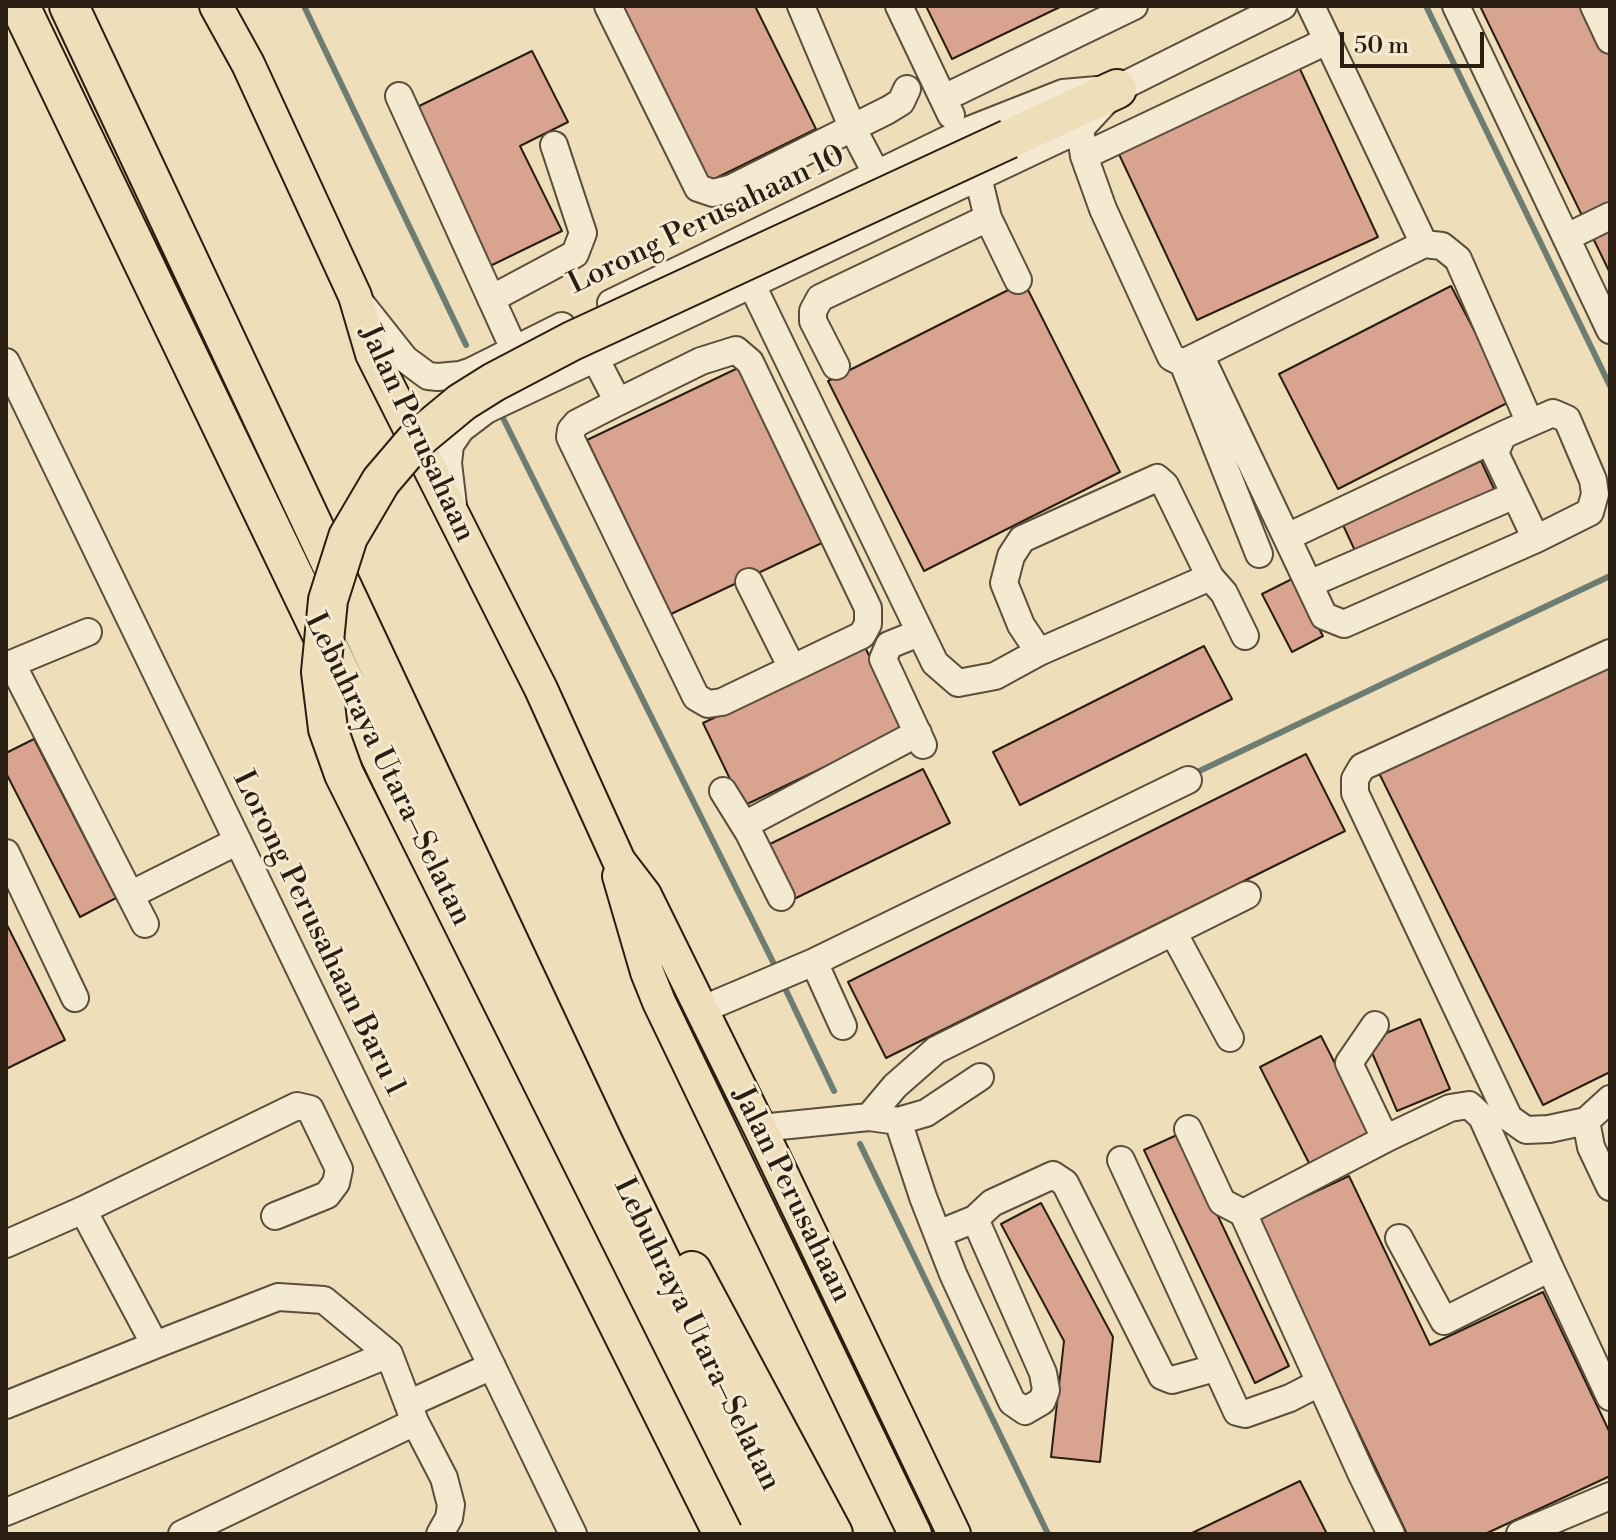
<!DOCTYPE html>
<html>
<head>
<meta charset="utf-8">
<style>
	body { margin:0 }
	#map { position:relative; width:1616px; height:1540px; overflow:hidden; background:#eedeb9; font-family:"Libre Bodoni",serif }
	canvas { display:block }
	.frame { position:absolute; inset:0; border:8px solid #2a1e12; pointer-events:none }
	.scale { position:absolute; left:1340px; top:32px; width:144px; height:36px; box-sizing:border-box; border:4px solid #2a1e12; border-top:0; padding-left:10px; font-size:24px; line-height:28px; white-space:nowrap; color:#2a1e12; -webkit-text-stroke:6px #f4ead2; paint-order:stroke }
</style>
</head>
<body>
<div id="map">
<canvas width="1616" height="1540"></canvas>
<div class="frame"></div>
<div class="scale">50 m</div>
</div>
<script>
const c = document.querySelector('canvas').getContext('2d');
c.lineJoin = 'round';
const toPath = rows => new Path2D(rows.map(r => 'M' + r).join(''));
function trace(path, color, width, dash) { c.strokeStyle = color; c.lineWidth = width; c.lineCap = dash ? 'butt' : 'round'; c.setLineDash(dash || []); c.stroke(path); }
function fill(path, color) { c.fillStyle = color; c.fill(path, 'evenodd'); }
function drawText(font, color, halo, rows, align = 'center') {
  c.font = font + ' "Libre Bodoni",serif'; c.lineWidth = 6; c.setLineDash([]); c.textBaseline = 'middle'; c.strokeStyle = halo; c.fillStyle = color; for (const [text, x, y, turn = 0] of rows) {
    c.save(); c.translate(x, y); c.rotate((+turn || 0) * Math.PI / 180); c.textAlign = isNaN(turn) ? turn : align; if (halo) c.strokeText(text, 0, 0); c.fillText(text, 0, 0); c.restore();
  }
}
const stream = toPath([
	[304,6,466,345],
	[1426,6,1610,386],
	[503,418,777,970],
	[1191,775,1610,576],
	[783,984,834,1091],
	[860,1144,1048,1534]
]);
const building = toPath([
	[621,6,755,6,816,129,708,182,621,6],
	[926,6,1062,6,952,59,926,6],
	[1480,6,1610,6,1610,273,1480,6],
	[532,51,568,122,520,146,562,231,488,267,411,110,532,51],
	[1299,67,1378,237,1197,320,1117,150,1299,67],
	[1024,282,1120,472,924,571,828,381,1024,282],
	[1451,286,1511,401,1338,489,1279,374,1451,286],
	[740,367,824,542,671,614,587,440,740,367],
	[1481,461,1495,491,1357,555,1343,525,1481,461],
	[1292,579,1323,636,1292,652,1262,594,1292,579],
	[1204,646,1232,699,1020,805,993,752,1204,646],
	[865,647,904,729,743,806,703,723,865,647],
	[1610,657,1610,1072,1543,1105,1376,767,1610,657],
	[34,739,116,898,80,917,6,773,6,753,34,739],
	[1306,754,1345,831,886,1058,848,982,1306,754],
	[923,769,950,823,794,899,768,845,923,769],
	[6,923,65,1040,6,1069,6,923],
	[1420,1019,1450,1089,1397,1111,1367,1041,1420,1019],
	[1321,1036,1371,1134,1310,1165,1260,1067,1321,1036],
	[1179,1134,1289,1366,1255,1383,1144,1150,1179,1134],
	[1349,1176,1430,1345,1543,1292,1610,1433,1610,1476,1485,1534,1407,1534,1257,1219,1349,1176],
	[1041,1203,1113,1337,1100,1462,1051,1457,1064,1341,1001,1224,1041,1203],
	[1300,1481,1327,1534,1190,1534,1300,1481]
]);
const minor = toPath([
	[608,6,698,188,713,193,732,188,888,110,901,102,907,89],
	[801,6,853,129,877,175],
	[899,6,951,115],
	[1311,6,1424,244],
	[1456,6,1610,330],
	[1594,6,1610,40],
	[399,96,514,349],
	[944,98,1134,6],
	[1080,129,1084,156,1103,209,1171,357,1183,363,1424,244,1442,246,1458,259,1530,423,1503,435,1495,453,1536,539],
	[1084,156,1327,41],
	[978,177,988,218,1018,280],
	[1567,237,1610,216],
	[752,285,935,663,958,683,995,676,1039,652,1021,625,1004,583,1011,556,1022,539,1157,478,1165,485,1210,577],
	[491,299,575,254,583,233,554,145],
	[611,303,959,134,1063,93,1097,90],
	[363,306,405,359,428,376,438,377,460,375,472,371,562,326],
	[1200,355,1324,616,1344,624,1536,539,1590,512,1595,494,1593,480,1567,419,1553,413,1530,423],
	[595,358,618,402,577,423,571,430,570,437,696,697,708,704,722,702,862,635,868,624,868,608,750,362,736,350,701,361,618,402],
	[6,362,573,1534],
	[1183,363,1259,554],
	[836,366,813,321,813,311,820,298,988,218],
	[453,505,448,463,450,445,461,429,486,410,1080,129,1117,89,1283,6],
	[1287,537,1503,435],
	[749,582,792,668],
	[1309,584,1515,495],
	[919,633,889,645,883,659,923,745],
	[1039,652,1210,577,1224,593,1245,636],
	[12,664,145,924],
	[6,666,88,632],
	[723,791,749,833],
	[6,853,75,998],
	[130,895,238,841],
	[781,897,749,833,750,822,918,733],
	[1173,932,1230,1038],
	[814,962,843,1026],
	[701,1010,814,962,1188,780],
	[1375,1025,1349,1063,1380,1128,1389,1137,1450,1108,1469,1105,1482,1117,1550,1268],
	[1610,1099,1586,1121,1591,1147,1610,1187],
	[869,1117,895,1086,936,1050,1247,895],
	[898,1121,926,1113,980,1077],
	[1586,1121,1549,1129,1526,1130,1509,1118,1355,793,1355,779,1362,767,1610,653],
	[760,1128,869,1117,898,1121,923,1197,953,1274,1012,1402,1025,1411,1042,1401,1046,1390,1043,1373,975,1219],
	[1188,1129,1222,1202,1243,1213,1389,1137],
	[1121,1160,1237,1412,1245,1414,1290,1398,1319,1383],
	[83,1210,155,1345,278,1297,324,1300,389,1354,415,1422,444,1478,451,1505,449,1518,440,1534],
	[1243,1213,1362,1475,1391,1534],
	[938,1234,975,1219,992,1203,1053,1175,1065,1183,1162,1376,1172,1380,1215,1368],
	[1399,1238,1444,1321,1550,1268,1610,1397],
	[6,1244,83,1210,297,1106,310,1109,339,1169,336,1183,327,1195,275,1216],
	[408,1404,492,1366],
	[6,1405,155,1345],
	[6,1512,389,1354],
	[182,1534,415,1422],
	[1520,1534,1610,1496]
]);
const major = toPath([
	[216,6,248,64,355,296,372,354,541,689,619,861,645,895,760,1128,954,1534],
	[619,876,647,972,659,1002,915,1534]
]);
const highway = toPath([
	[20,6,754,1534],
	[69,6,603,1142,793,1534],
	[1009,139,1117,89],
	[692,1271,833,1534]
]);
const highwayBridge = toPath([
	[723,1534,344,774,328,729,321,672,328,600,348,537,381,481,416,440,462,402,494,382,572,341,1009,139]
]);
const streetNames = [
	["Lorong Perusahaan 10",707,221,-26],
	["Jalan Perusahaan",416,434,65],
	["Lebuhraya Utara–Selatan",387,770,64],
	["Lorong Perusahaan Baru 1",318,934,64],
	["Jalan Perusahaan",791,1195,64],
	["Lebuhraya Utara–Selatan",696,1335,64]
];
trace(stream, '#6d7d71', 6);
fill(building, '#d8a490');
trace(building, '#2a1e12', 2);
trace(minor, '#5b4e3c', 30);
trace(major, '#2a1e12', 36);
trace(highway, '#2a1e12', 42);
trace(minor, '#f4ead2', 26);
trace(major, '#eedeb9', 32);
trace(highway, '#eedeb9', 38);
trace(highwayBridge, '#2a1e12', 42, []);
trace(highwayBridge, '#eedeb9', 38);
drawText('30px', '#2a1e12', '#f4ead2', streetNames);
</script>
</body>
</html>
